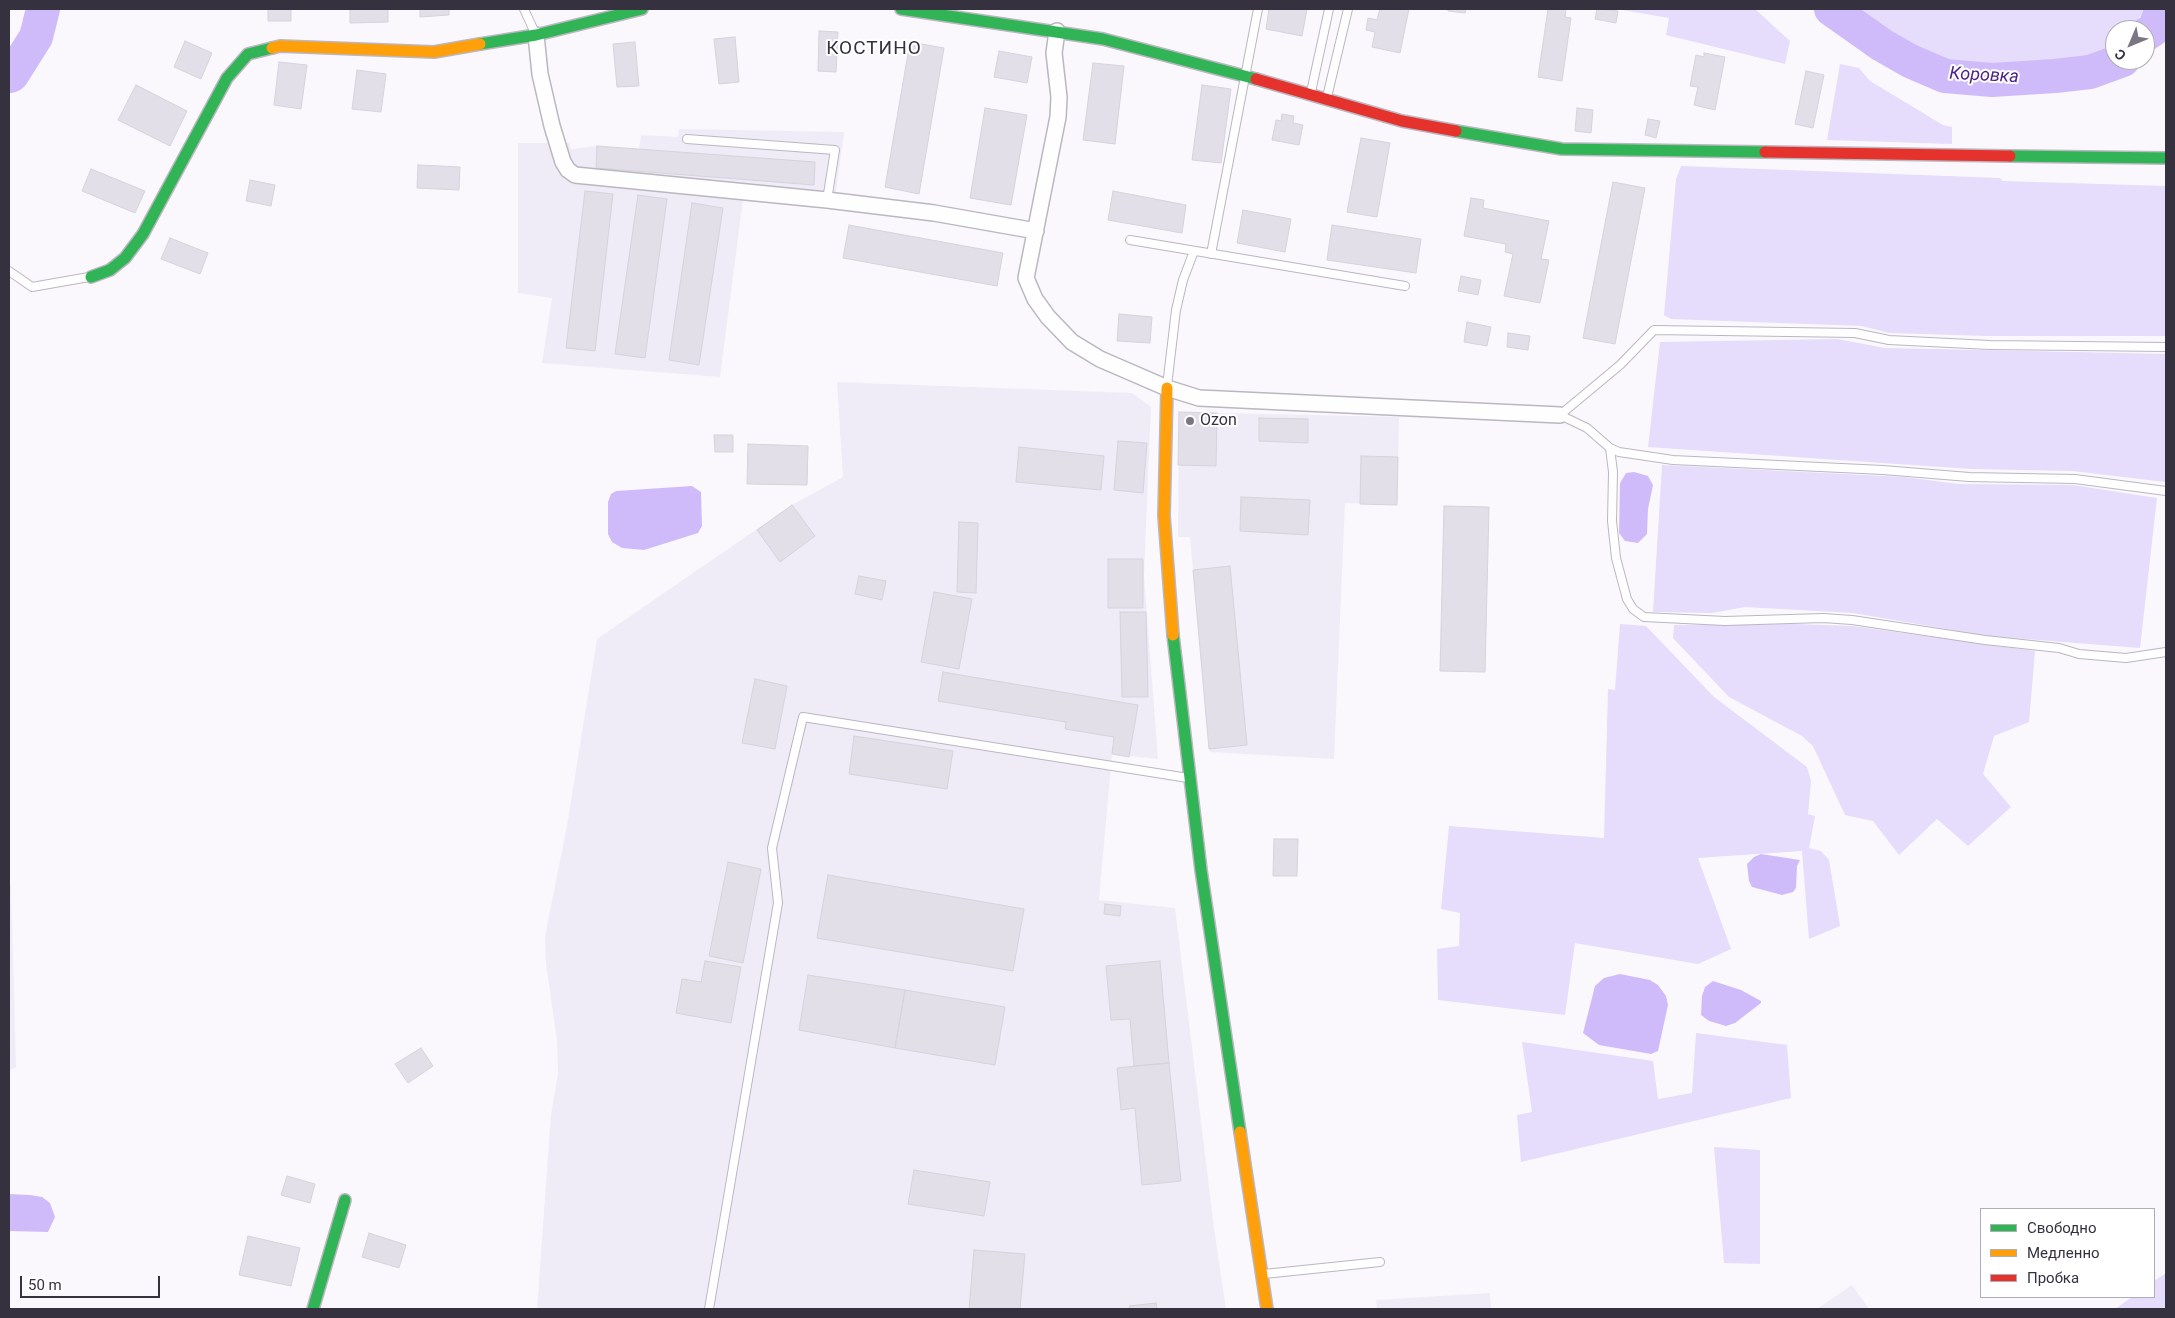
<!DOCTYPE html>
<html>
<head>
<meta charset="utf-8">
<style>
	body { margin:0 }
	#map { position:relative; width:2175px; height:1318px; overflow:hidden; background:#faf8fd; font-family:Roboto,sans-serif }
	canvas { display:block }
	.frame { position:absolute; inset:0; border:10px solid #35313f; pointer-events:none }
	.legend { position:absolute; left:1980px; top:1208px; width:175px; height:90px; box-sizing:border-box; background:#fff; border:1px solid #aeadb2; margin:0; padding:6px 9px; list-style:none; font-size:15px; color:#35313f }
	.legend li { display:flex; align-items:center; gap:10px; height:25px }
	.legend b { width:25px; border:1px solid #aeadb2 }
	.north { position:absolute; left:2105px; top:20px; width:50px; height:50px; box-sizing:border-box; background:#fff; border:1px solid #aeadb2; border-radius:50%; rotate:225deg; font-size:14px; font-weight:700; line-height:20px; text-align:center; color:#35313f }
	.north::after { content:''; display:block; margin:auto; width:18px; height:22px; background:#7a7782; clip-path:polygon(50% 0,100% 100%,50% 72%,0 100%) }
	.scale { position:absolute; left:20px; top:1276px; width:140px; height:22px; box-sizing:border-box; border:2px solid #35313f; border-top:0; padding-left:6px; font-size:15px; line-height:18px; white-space:nowrap; color:#35313f; -webkit-text-stroke:4px #fff; paint-order:stroke }
</style>
</head>
<body>
<div id="map">
<canvas width="2175" height="1318"></canvas>
<div class="frame"></div>
<ul class="legend">
<li><b style="height:6px;background:#30b455"></b>Свободно</li>
<li><b style="height:6px;background:#ff9f0a"></b>Медленно</li>
<li><b style="height:6px;background:#e5322d"></b>Пробка</li>
</ul>
<div class="north">С</div>
<div class="scale">50 m</div>
</div>
<script>
const c = document.querySelector('canvas').getContext('2d');
c.lineJoin = 'round';
function fill(path, color) { c.fillStyle = color; c.fill(path, 'evenodd'); }
const toPath = rows => new Path2D(rows.map(r => 'M' + r).join(''));
function trace(path, color, width, dash) { c.strokeStyle = color; c.lineWidth = width; c.lineCap = dash ? 'butt' : 'round'; c.setLineDash(dash || []); c.stroke(path); }
function drawText(font, color, halo, rows, align = 'center') {
  c.font = font + ' Roboto,sans-serif'; c.lineWidth = 4; c.setLineDash([]); c.textBaseline = 'middle'; c.strokeStyle = halo; c.fillStyle = color; for (const [text, x, y, turn = 0] of rows) {
    c.save(); c.translate(x, y); c.rotate((+turn || 0) * Math.PI / 180); c.textAlign = isNaN(turn) ? turn : align; if (halo) c.strokeText(text, 0, 0); c.fillText(text, 0, 0); c.restore();
  }
}
const built = toPath([
	[679,129,844,132,834,207,743,199,720,377,542,363,552,298,518,293,518,143,569,143,571,149,597,146,639,149,641,135,678,137],
	[837,382,1132,393,1151,407,1144,576,1158,759,1112,754,1099,900,1175,908,1214,1228,1226,1309,537,1309,551,1115,558,1073,557,1040,546,964,545,936,567,826,597,639,792,505,843,477],
	[1179,412,1399,417,1397,505,1345,503,1334,759,1210,752,1190,537,1178,537],
	[9,886,11,886,16,1067,9,1071],
	[1852,1285,1869,1309,1817,1309],
	[1490,1293,1491,1309,1377,1309,1376,1300]
]);
const green = toPath([
	[1617,9,1755,9,1790,41,1785,64,1666,35,1669,18],
	[1846,9,2144,9,2132,30,2115,30,2115,52,2105,56,1970,66,1924,59,1889,42],
	[1840,64,1859,68,1870,81,1943,125,1952,127,1952,144,1827,140],
	[1681,166,2000,178,2003,181,2166,186,2166,336,1987,336,1889,333,1862,326,1671,319,1664,315,1676,179],
	[1837,339,1885,348,2166,354,2166,482,2072,471,1971,469,1648,447,1660,342],
	[1662,465,1904,477,1958,484,2073,485,2157,498,2140,648,1987,636,1853,613,1745,607,1712,613,1653,612],
	[1620,624,1646,626,1714,697,1807,767,1811,781,1808,814,1815,816,1809,848,1821,851,1829,860,1840,926,1809,939,1802,851,1698,858,1731,949,1698,964,1575,943,1565,1015,1438,1000,1437,949,1459,946,1460,913,1441,909,1449,826,1604,838,1608,689,1615,690],
	[1795,624,1852,626,2035,651,2029,722,1994,736,1983,774,2011,807,1968,846,1937,819,1899,855,1873,821,1845,815,1813,746,1802,736,1729,697,1673,638,1674,625],
	[1696,1033,1787,1045,1791,1098,1521,1162,1517,1115,1532,1112,1522,1042,1653,1061,1658,1099,1692,1093],
	[1714,1147,1760,1150,1760,1264,1724,1263],
	[2166,1273,2166,1309,2115,1309,2132,1297,2154,1297,2154,1281]
]);
const water = toPath([
	[1634,472,1648,476,1653,485,1648,509,1647,534,1638,543,1625,541,1619,533,1620,483,1626,473],
	[692,486,701,492,702,526,698,533,644,550,622,548,612,542,608,534,608,502,611,494,616,491],
	[1761,854,1800,860,1797,866,1796,888,1793,892,1782,895,1752,887,1749,881,1747,864,1754,857],
	[1620,974,1650,980,1658,985,1666,996,1668,1005,1658,1051,1651,1054,1599,1045,1583,1033,1595,986,1604,978],
	[1713,981,1741,990,1761,1001,1761,1003,1735,1023,1726,1026,1709,1021,1701,1015,1702,996,1705,987],
	[9,1194,30,1195,42,1197,50,1203,55,1217,48,1232,9,1231]
]);
const river = toPath([
	[1831,9,1882,45,1910,61,1945,76,1992,80,2055,76,2090,72,2123,60],
	[2145,35,2154,29,2162,9],
	[9,76,12,75,36,37,43,9]
]);
const building = toPath([
	[268,9,291,9,291,21,268,21,268,9],
	[350,9,388,9,388,22,350,23,350,9],
	[420,9,449,9,449,15,420,17,420,9],
	[1269,9,1307,9,1302,36,1266,29,1269,9],
	[1380,9,1409,9,1400,53,1372,47,1375,32,1366,30,1368,18,1377,20,1380,9],
	[1448,9,1466,9,1465,13,1448,11,1448,9],
	[1548,9,1566,9,1565,17,1571,18,1562,81,1538,77,1548,9],
	[1597,9,1618,11,1616,23,1595,19,1597,9],
	[819,31,838,32,836,72,818,71,819,31],
	[735,37,739,82,719,84,714,39,735,37],
	[185,41,212,53,201,79,174,67,185,41],
	[635,42,639,86,617,87,613,44,635,42],
	[910,42,944,48,919,194,885,187,910,42],
	[999,51,1032,57,1027,83,994,77,999,51],
	[1704,53,1725,57,1715,110,1694,105,1698,87,1690,86,1696,55,1704,57,1704,53],
	[279,62,307,65,301,109,274,105,279,62],
	[1093,63,1124,66,1115,144,1083,140,1093,63],
	[357,70,386,74,381,112,352,109,357,70],
	[1806,71,1824,75,1813,128,1795,124,1806,71],
	[136,85,187,111,170,146,118,120,136,85],
	[1202,85,1231,89,1221,163,1192,160,1202,85],
	[985,108,1027,115,1011,205,970,198,985,108],
	[1577,108,1593,110,1591,133,1575,131,1577,108],
	[1282,114,1294,116,1293,123,1303,125,1299,145,1272,140,1276,120,1281,121,1282,114],
	[1648,119,1660,121,1656,138,1645,135,1648,119],
	[1361,138,1390,143,1377,217,1347,212,1361,138],
	[597,146,815,162,814,185,596,168,597,146],
	[418,165,460,167,459,190,417,188,418,165],
	[91,169,145,191,135,213,82,191,91,169],
	[250,180,275,185,271,206,246,201,250,180],
	[1613,182,1645,188,1615,344,1583,338,1613,182],
	[585,191,613,194,595,351,566,348,585,191],
	[1113,191,1186,205,1182,233,1108,220,1113,191],
	[638,195,667,199,645,358,615,354,638,195],
	[1471,198,1484,200,1483,208,1549,221,1541,259,1549,260,1540,303,1504,296,1513,254,1505,252,1506,244,1464,236,1471,198],
	[692,203,723,208,699,365,669,360,692,203],
	[1243,210,1291,219,1285,252,1237,243,1243,210],
	[849,225,1003,253,997,286,843,258,849,225],
	[1332,225,1421,239,1416,273,1327,260,1332,225],
	[170,238,208,253,200,274,161,259,170,238],
	[1461,276,1481,280,1478,295,1458,291,1461,276],
	[1119,314,1152,317,1150,343,1117,341,1119,314],
	[1467,322,1491,327,1487,346,1464,342,1467,322],
	[1508,333,1530,336,1528,350,1507,347,1508,333],
	[1179,412,1217,413,1216,466,1178,465,1179,412],
	[1259,418,1308,419,1308,443,1259,441,1259,418],
	[714,435,733,435,733,452,715,452,714,435],
	[1118,441,1147,443,1143,493,1114,490,1118,441],
	[748,444,808,446,807,485,747,484,748,444],
	[1019,447,1104,456,1101,490,1016,482,1019,447],
	[1361,456,1398,457,1397,505,1360,504,1361,456],
	[1241,497,1310,500,1308,535,1240,531,1241,497],
	[792,505,815,536,780,562,757,530,792,505],
	[1444,506,1489,507,1485,672,1440,671,1444,506],
	[959,522,978,523,976,593,957,592,959,522],
	[1108,559,1143,559,1143,608,1108,608,1108,559],
	[1230,566,1247,745,1209,749,1193,570,1230,566],
	[859,576,886,581,882,600,855,594,859,576],
	[934,592,972,599,959,669,921,662,934,592],
	[1120,612,1146,612,1148,697,1122,697,1120,612],
	[943,672,1138,705,1129,757,1112,754,1114,737,1065,729,1066,722,938,701,943,672],
	[755,679,787,686,775,749,742,743,755,679],
	[854,736,953,751,947,789,849,774,854,736],
	[1274,839,1298,839,1297,876,1273,876,1274,839],
	[728,862,761,869,743,963,709,956,728,862],
	[828,875,1024,909,1013,971,817,938,828,875],
	[1105,904,1121,906,1120,916,1104,914,1105,904],
	[705,961,741,967,731,1023,676,1013,682,979,701,982,705,961],
	[1160,961,1169,1063,1134,1066,1130,1019,1111,1020,1106,966,1160,961],
	[808,975,905,990,895,1048,799,1030,808,975],
	[905,990,1005,1007,995,1065,895,1048,905,990],
	[421,1048,433,1066,408,1083,395,1064,421,1048],
	[1169,1063,1181,1181,1142,1185,1135,1108,1121,1110,1117,1068,1169,1063],
	[914,1170,990,1182,984,1216,908,1204,914,1170],
	[287,1176,315,1184,310,1203,281,1195,287,1176],
	[369,1233,406,1245,399,1268,362,1257,369,1233],
	[248,1236,300,1248,291,1286,239,1275,248,1236],
	[974,1250,1025,1254,1020,1309,969,1309,974,1250],
	[1156,1303,1157,1309,1130,1309,1129,1306,1156,1303]
]);
const lane = toPath([
	[524,9,535,33],
	[1311,92,1329,9],
	[1327,97,1348,9],
	[687,139,835,150,827,200],
	[1130,240,1405,286],
	[1211,254,1258,9],
	[9,271,32,287,89,277],
	[1167,386,1176,310,1183,280,1194,251],
	[1560,415,1620,365,1654,330,1855,333,1889,340,1990,345,2166,347],
	[1560,415,1587,428,1610,448,1619,452,1673,460,1883,470,1969,477,2075,479,2166,491],
	[1610,448,1613,472,1612,521,1616,558,1627,599,1633,609,1644,617,1725,621,1823,618,1852,620,1985,640,2059,648,2079,654,2126,658,2166,652],
	[1264,1274,1380,1262],
	[709,1309,778,903,772,848,803,717,1188,778]
]);
const street = toPath([
	[1057,31,1054,53,1059,97,1058,117,1026,278,1035,299,1048,317,1072,342,1100,359,1167,388,1199,398,1560,415],
	[536,35,540,74,552,126,563,162,568,170,575,175,827,200,934,213,1036,231]
]);
const fast = toPath([
	[901,9,1103,39,1256,79],
	[480,44,536,35,642,9],
	[1456,131,1562,149,1765,152],
	[2010,156,2166,158],
	[91,277,110,270,125,258,143,234,227,78,248,54,272,48],
	[1173,635,1201,870,1240,1132],
	[313,1309,345,1200]
]);
const slow = toPath([
	[272,48,280,46,434,52,480,44],
	[1167,388,1164,516,1173,635],
	[1240,1132,1267,1309]
]);
const jam = toPath([
	[1256,79,1402,121,1456,131],
	[1765,152,2010,156]
]);
const markers = [
	[1190,421,5,"#7a7782"]
];
const poiNames = [
	["Ozon",1200,421]
];
const waterNames = [
	["Коровка",1984,76,3]
];
const quarterNames = [
	["КОСТИНО",874,49]
];
fill(built, '#efecf8');
fill(green, '#e6dcfc');
fill(water, '#d0bbfa');
trace(river, '#d0bbfa', 34);
fill(building, '#e2dfe8');
trace(building, '#d5d3db', 1);
trace(lane, '#bab7c0', 10);
trace(street, '#bab7c0', 18);
trace(fast, '#bab7c0', 14);
trace(slow, '#bab7c0', 14);
trace(jam, '#bab7c0', 14);
trace(lane, '#fefeff', 8);
trace(street, '#fefeff', 15);
trace(fast, '#30b455', 11);
trace(slow, '#ff9f0a', 11);
trace(jam, '#e5322d', 11);
for (const [x, y, r, color] of markers) { const dot = new Path2D(); dot.arc(x, y, r, 0, 2 * Math.PI); c.fillStyle = color; c.fill(dot); trace(dot, '#fff', 2); }
drawText('16px', '#35313f', '#fff', poiNames, 'left');
drawText('italic 18px', '#4e2286', '#fff', waterNames);
c.letterSpacing = '1px';
drawText('19px', '#35313f', '#fff', quarterNames);
c.letterSpacing = '0px';
</script>
</body>
</html>
